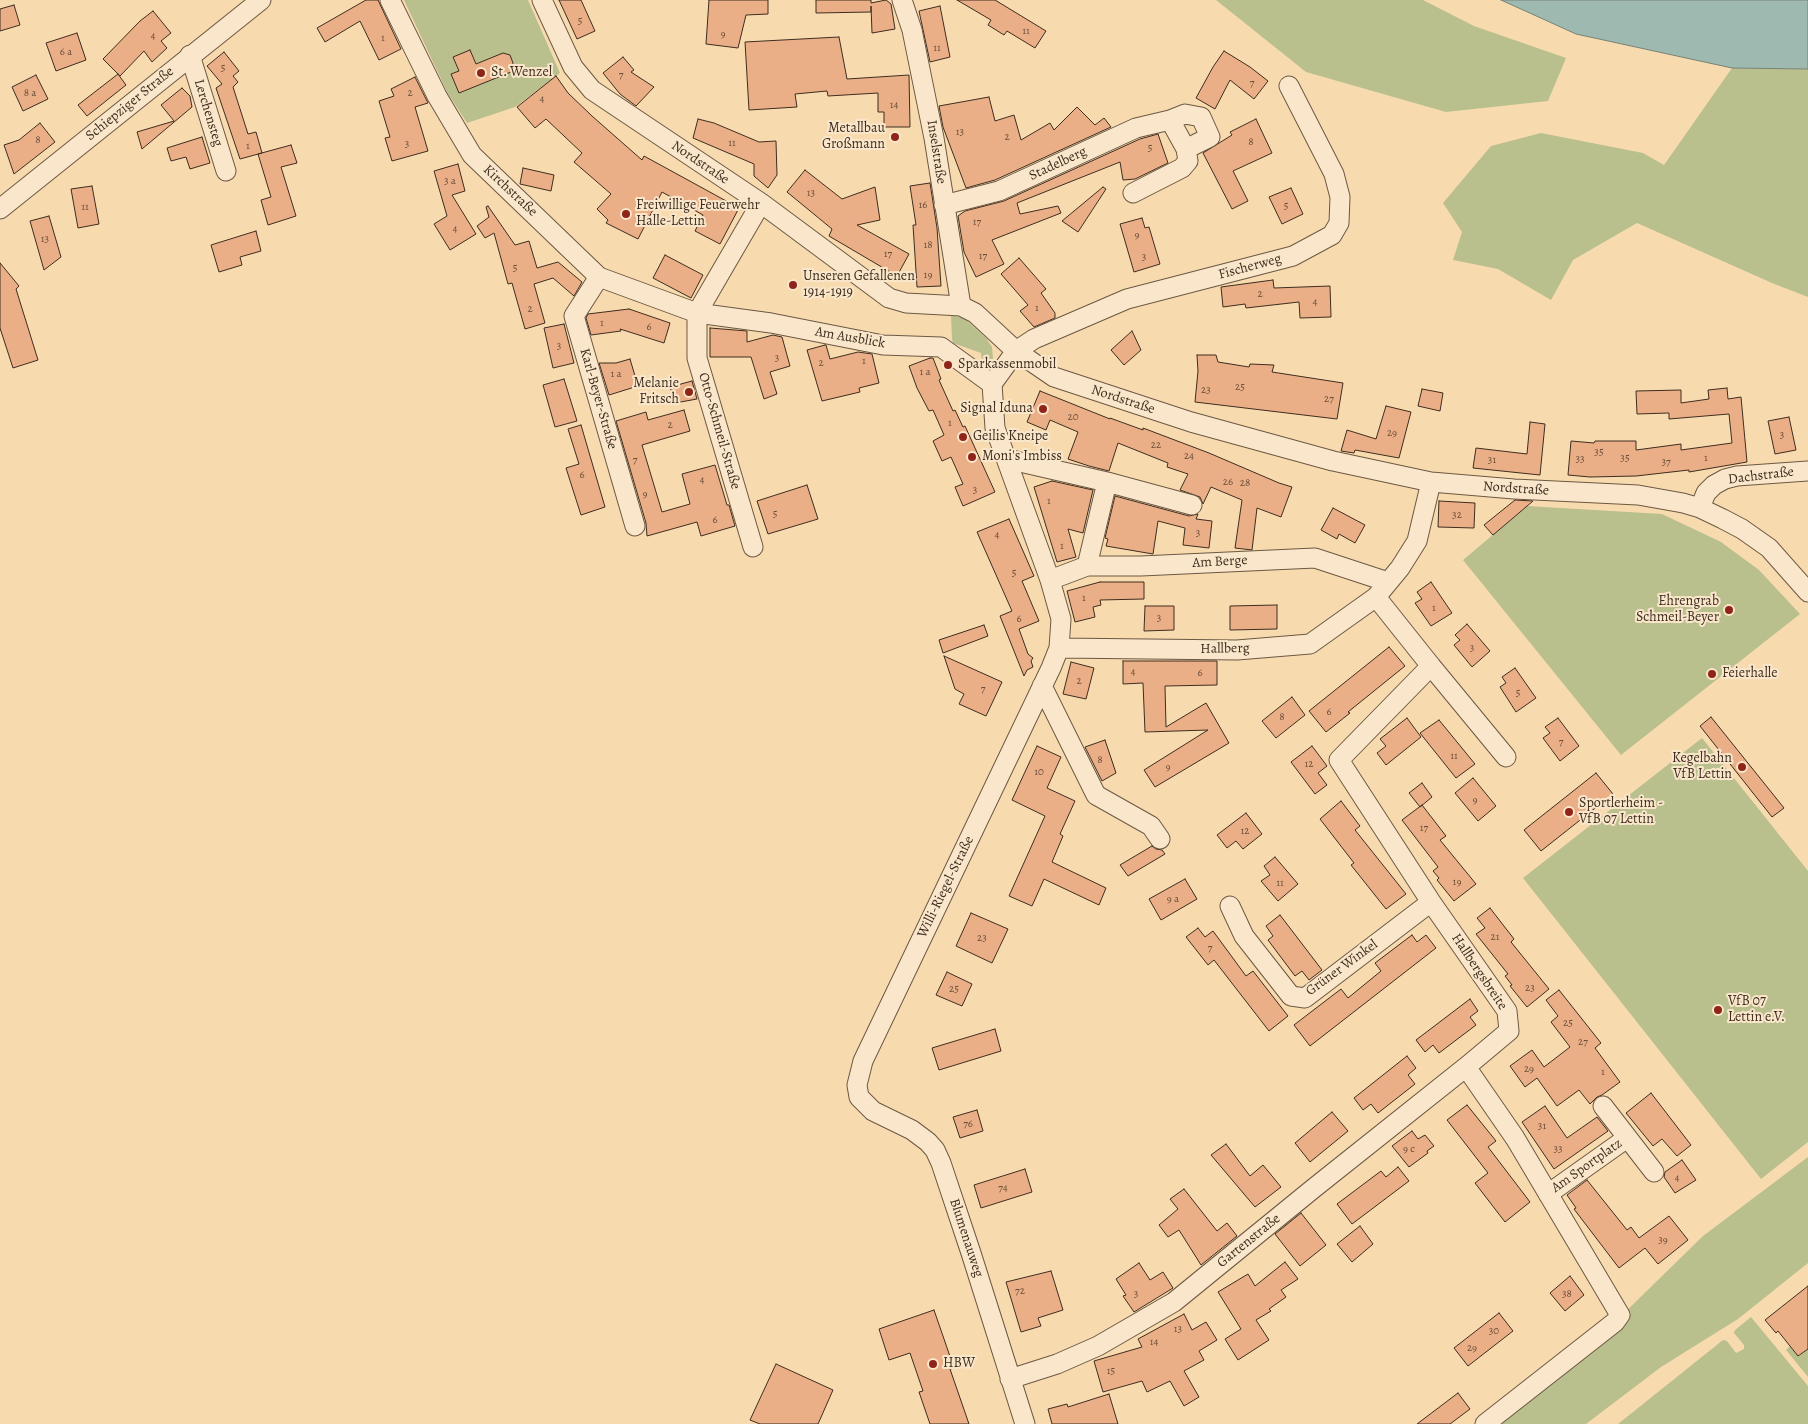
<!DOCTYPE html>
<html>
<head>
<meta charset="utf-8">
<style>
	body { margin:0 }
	canvas { display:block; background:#f8daaf }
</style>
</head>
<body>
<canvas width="1808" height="1424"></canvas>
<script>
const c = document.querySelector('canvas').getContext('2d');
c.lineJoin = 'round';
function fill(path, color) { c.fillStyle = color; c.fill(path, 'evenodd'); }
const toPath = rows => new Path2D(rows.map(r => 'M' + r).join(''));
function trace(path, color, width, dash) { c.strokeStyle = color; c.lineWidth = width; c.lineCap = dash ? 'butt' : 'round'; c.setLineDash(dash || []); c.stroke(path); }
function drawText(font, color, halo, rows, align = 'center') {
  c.font = font + ' Alegreya,serif'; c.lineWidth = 4; c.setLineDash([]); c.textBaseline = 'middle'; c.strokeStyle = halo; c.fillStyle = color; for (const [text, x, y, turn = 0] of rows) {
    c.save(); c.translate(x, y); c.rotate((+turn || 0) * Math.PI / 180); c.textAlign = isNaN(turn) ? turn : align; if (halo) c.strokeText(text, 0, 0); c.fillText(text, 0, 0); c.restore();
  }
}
const green = toPath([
	[404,0,528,0,560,73,515,107,467,123,447,92],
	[1216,0,1423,0,1474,26,1566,58,1548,101,1446,112,1306,72],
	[1732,68,1808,69,1808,297,1772,283,1637,223,1573,260,1551,300,1498,269,1453,260,1462,232,1443,203,1491,146,1541,133,1643,153,1664,165],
	[951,315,964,318,986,338,992,347,993,358,989,369,983,366,981,353,953,343,952,339],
	[1527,506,1662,514,1721,542,1759,570,1800,614,1621,755,1463,560],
	[1702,738,1808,871,1808,1142,1761,1179,1523,878],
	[1808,1157,1808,1263,1738,1319,1661,1367,1586,1424,1493,1424,1615,1322,1703,1236],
	[1751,1317,1808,1386,1808,1424,1618,1424,1723,1340,1727,1341,1736,1353,1744,1349,1744,1345,1734,1333,1735,1330],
	[1790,1346,1799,1356,1808,1349,1808,1377,1786,1350]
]);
const water = toPath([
	[1501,0,1808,0,1808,69,1732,68,1576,34,1501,0]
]);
const building = toPath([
	[366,0,378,0,401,49,379,60,360,21,325,42,317,28,366,0],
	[559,0,581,0,595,31,577,39,559,0],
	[709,0,768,0,768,14,746,15,738,48,706,44,709,0],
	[816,0,871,0,871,3,886,0,891,4,895,29,872,33,871,6,871,12,816,13,816,0],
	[957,0,995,0,1046,31,1035,48,1007,31,1004,35,988,25,991,20,957,0],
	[14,5,20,25,0,31,0,9,14,5],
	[940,6,950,57,930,62,919,11,940,6],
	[153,11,171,33,161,41,167,48,152,62,144,51,120,76,103,59,140,21,153,11],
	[77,33,86,60,56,71,46,43,77,33],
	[839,37,847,79,909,75,910,127,884,127,884,112,878,112,878,93,828,96,827,91,795,94,797,107,749,110,745,42,839,37],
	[470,50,476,64,503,53,510,55,513,63,511,72,459,93,451,74,459,71,453,57,470,50],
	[1224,51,1250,67,1268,81,1254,99,1230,80,1215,109,1196,98,1213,67,1224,51],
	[224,52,239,71,233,76,238,82,233,87,248,134,256,132,262,153,240,159,216,88,222,84,207,66,224,52],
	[623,57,634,70,631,72,654,87,636,106,620,94,603,73,623,57],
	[118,74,126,85,87,116,78,105,118,74],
	[36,75,48,99,23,111,12,87,36,75],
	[556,76,568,93,592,116,642,160,644,156,739,208,720,244,695,231,703,215,662,192,638,239,606,223,608,220,597,209,611,194,574,162,582,153,546,119,535,128,517,107,556,76],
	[415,77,428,103,415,107,428,151,392,161,385,138,390,137,379,101,394,96,391,89,415,77],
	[182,88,190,96,192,107,142,149,137,132,174,121,161,105,182,88],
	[989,97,995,121,1014,115,1021,140,1050,123,1054,130,1077,107,1095,125,1104,118,1111,127,995,180,966,188,943,127,939,106,989,97],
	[698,119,714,123,759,142,776,141,777,175,768,188,754,176,754,164,693,138,698,119],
	[1256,119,1272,153,1233,171,1248,201,1232,209,1203,153,1232,135,1230,132,1256,119],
	[40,123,55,142,14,174,4,145,19,140,40,123],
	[1158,134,1168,163,1135,179,1123,180,1120,162,1017,203,1020,214,1058,206,1061,213,992,240,1004,264,976,277,964,252,958,216,965,211,1004,201,1140,139,1158,134],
	[202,137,210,163,190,169,186,157,171,161,167,148,202,137],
	[291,145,297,163,281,167,296,216,268,225,261,200,271,197,258,154,291,145],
	[458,164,465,191,452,195,476,234,450,250,434,224,447,216,434,171,458,164],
	[523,168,554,175,551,191,520,184,523,168],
	[805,170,842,199,875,187,880,220,857,225,909,254,897,276,829,236,832,229,787,192,805,170],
	[930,183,937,228,941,286,917,287,913,225,916,225,910,186,930,183],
	[92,186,99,224,78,228,71,189,92,186],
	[1103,187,1106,189,1078,232,1062,221,1103,187],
	[1291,188,1303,214,1282,224,1269,197,1291,188],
	[488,206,515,245,529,241,537,268,558,262,582,282,574,296,553,278,534,284,545,323,525,329,512,283,508,284,494,233,485,238,477,226,489,217,486,207,488,206],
	[49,216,61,257,44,270,30,221,49,216],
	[1142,218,1145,228,1149,227,1160,264,1134,272,1120,224,1142,218],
	[256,231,261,251,240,257,242,265,219,272,211,245,256,231],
	[665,255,703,275,691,298,653,278,665,255],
	[1019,258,1046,289,1041,293,1055,313,1055,318,1034,327,1020,311,1028,305,1001,274,1019,258],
	[0,263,19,286,16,289,38,360,13,368,0,328,0,263],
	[1273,280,1274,288,1330,286,1331,317,1300,318,1299,302,1246,308,1245,304,1223,307,1221,287,1273,280],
	[629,309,670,323,664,343,620,329,621,331,591,335,586,318,588,314,629,309],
	[564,324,574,363,553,368,544,328,564,324],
	[710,328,747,331,747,342,773,335,782,337,790,366,770,372,777,394,764,399,751,357,710,357,710,328],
	[1132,331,1141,350,1124,365,1111,350,1132,331],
	[825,345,826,345,830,359,858,352,872,354,879,383,859,388,860,392,822,401,807,350,825,345],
	[1197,355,1216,355,1218,362,1249,367,1250,364,1274,365,1272,372,1343,383,1337,419,1195,402,1198,371,1197,355],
	[930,358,933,358,941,379,939,380,953,411,955,410,963,427,965,426,995,492,963,506,955,487,963,484,951,457,942,461,933,441,944,435,933,410,929,411,917,388,909,366,930,358],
	[630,359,638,386,609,395,599,363,616,363,630,359],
	[564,379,577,421,555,427,543,385,564,379],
	[692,381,697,399,675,403,670,387,692,381],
	[1727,388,1728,399,1741,397,1747,462,1689,472,1689,470,1636,476,1590,477,1568,475,1571,441,1594,443,1595,441,1636,441,1636,450,1681,444,1681,450,1732,443,1729,414,1669,419,1669,413,1637,414,1636,391,1681,390,1681,403,1709,399,1708,390,1727,388],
	[1422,389,1443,393,1440,411,1418,406,1422,389],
	[1040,391,1110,419,1110,418,1143,430,1143,428,1209,453,1279,483,1292,487,1281,517,1257,508,1252,550,1235,548,1242,500,1211,487,1203,504,1200,497,1180,490,1188,474,1167,467,1168,463,1118,443,1109,471,1089,466,1068,459,1078,432,1050,420,1046,430,1027,422,1040,391],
	[1386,406,1411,412,1399,458,1355,450,1354,453,1341,451,1347,430,1376,439,1386,406],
	[684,410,690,431,642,445,662,512,690,504,682,474,715,465,727,505,729,505,735,526,701,536,697,522,647,536,646,523,616,421,646,412,648,420,684,410],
	[1789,417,1796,450,1775,454,1768,421,1789,417],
	[1530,422,1545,424,1540,475,1473,468,1476,448,1527,454,1530,422],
	[581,425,605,507,581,515,566,468,579,464,568,429,581,425],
	[1052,481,1093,490,1083,533,1068,529,1076,557,1057,562,1034,487,1052,481],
	[807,485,818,519,768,534,757,501,807,485],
	[1115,496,1189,516,1198,514,1196,519,1212,521,1209,548,1183,545,1185,528,1158,521,1153,554,1106,546,1108,539,1105,538,1115,496],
	[1515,500,1533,501,1493,535,1484,525,1515,500],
	[1439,501,1475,503,1474,528,1438,527,1439,501],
	[1333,508,1365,525,1355,543,1339,534,1337,539,1321,530,1333,508],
	[1009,519,1034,576,1022,581,1039,621,1019,629,1028,654,1033,658,1031,661,1033,667,1027,670,1024,676,1000,616,1012,611,977,532,1009,519],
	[1100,582,1144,582,1144,599,1100,600,1101,605,1093,607,1095,617,1075,622,1067,591,1100,582],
	[1431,582,1452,613,1431,626,1415,603,1422,599,1417,592,1431,582],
	[1277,605,1277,629,1230,630,1230,606,1277,605],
	[1145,606,1174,606,1174,630,1144,631,1145,606],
	[1467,624,1490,651,1472,667,1454,645,1460,640,1455,635,1467,624],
	[984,625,988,636,943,653,939,640,984,625],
	[1389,647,1405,666,1348,712,1350,713,1326,732,1309,711,1389,647],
	[944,656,1002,682,986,716,959,704,964,694,955,689,944,656],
	[1123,661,1217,661,1217,685,1165,686,1166,727,1206,703,1229,743,1155,787,1144,770,1208,730,1145,732,1143,683,1123,684,1123,661],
	[1071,662,1094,668,1086,699,1063,694,1071,662],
	[1515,668,1536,698,1516,712,1500,687,1506,683,1502,677,1515,668],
	[1292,697,1305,715,1276,738,1262,721,1292,697],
	[1711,717,1784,808,1772,817,1700,726,1711,717],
	[1407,718,1421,737,1386,765,1377,753,1386,746,1380,739,1407,718],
	[1558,718,1579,746,1560,761,1543,738,1550,733,1545,727,1558,718],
	[1439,720,1475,764,1456,778,1420,733,1439,720],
	[1105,740,1116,773,1102,781,1085,747,1105,740],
	[1037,746,1061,757,1047,788,1075,801,1060,834,1063,836,1052,862,1106,888,1099,905,1044,879,1032,906,1009,896,1045,816,1012,800,1037,746],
	[1312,746,1327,766,1318,773,1327,785,1315,794,1291,762,1312,746],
	[1596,773,1613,794,1541,851,1524,830,1596,773],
	[1473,778,1496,806,1478,821,1455,793,1473,778],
	[1422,783,1432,797,1420,807,1409,793,1422,783],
	[1341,801,1360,826,1355,830,1406,894,1386,909,1351,865,1354,863,1320,819,1341,801],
	[1422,805,1446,836,1440,840,1476,884,1454,901,1437,880,1439,878,1433,871,1438,867,1402,820,1422,805],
	[1246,813,1262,834,1243,849,1236,841,1227,848,1217,835,1246,813],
	[1152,846,1156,849,1162,850,1165,854,1128,876,1120,865,1152,846],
	[1275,857,1298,884,1278,901,1261,881,1270,875,1264,866,1275,857],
	[1185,879,1197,899,1161,920,1149,899,1185,879],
	[1490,908,1514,939,1511,942,1549,989,1527,1007,1510,986,1512,985,1505,976,1508,974,1476,934,1485,928,1477,918,1490,908],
	[971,913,1008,929,992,963,956,946,971,913],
	[1280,915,1322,970,1309,980,1302,971,1295,976,1268,940,1273,936,1266,926,1280,915],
	[1198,928,1205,937,1213,931,1246,976,1253,971,1288,1016,1269,1031,1214,960,1208,965,1186,937,1198,928],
	[1412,935,1417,942,1426,935,1436,948,1310,1046,1294,1025,1341,989,1348,998,1381,971,1375,963,1412,935],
	[947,972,972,984,962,1006,936,995,947,972],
	[1559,990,1601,1043,1595,1048,1620,1082,1602,1095,1597,1097,1590,1104,1579,1090,1557,1106,1537,1078,1525,1087,1510,1066,1532,1050,1544,1067,1570,1047,1551,1022,1558,1016,1546,1000,1559,990],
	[1470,999,1478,1011,1470,1017,1476,1025,1439,1053,1433,1045,1425,1052,1416,1040,1470,999],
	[995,1029,1001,1051,939,1070,932,1048,995,1029],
	[1407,1056,1416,1068,1408,1075,1415,1084,1378,1113,1371,1104,1363,1110,1354,1098,1407,1056],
	[1651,1093,1691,1145,1677,1156,1662,1139,1653,1146,1626,1113,1651,1093],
	[1467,1105,1496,1141,1488,1147,1530,1202,1505,1222,1475,1183,1488,1173,1447,1120,1467,1105],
	[1545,1106,1567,1138,1597,1117,1608,1131,1554,1169,1522,1122,1545,1106],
	[977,1110,983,1131,960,1138,953,1117,977,1110],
	[1332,1112,1348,1131,1310,1162,1295,1143,1332,1112],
	[1412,1131,1418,1139,1425,1135,1434,1146,1427,1151,1428,1153,1409,1167,1392,1146,1412,1131],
	[1226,1144,1250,1176,1263,1165,1281,1187,1255,1207,1211,1155,1226,1144],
	[1682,1160,1696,1180,1675,1193,1664,1177,1665,1172,1682,1160],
	[1398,1167,1409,1181,1352,1224,1337,1204,1381,1171,1386,1177,1398,1167],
	[1025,1169,1032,1192,981,1208,974,1185,1025,1169],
	[1587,1180,1627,1230,1631,1227,1639,1238,1669,1216,1688,1240,1658,1264,1645,1248,1619,1268,1574,1209,1576,1208,1567,1195,1587,1180],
	[1184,1189,1217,1231,1227,1223,1237,1236,1201,1265,1179,1230,1168,1237,1159,1225,1178,1209,1170,1199,1184,1189],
	[1301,1213,1326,1245,1300,1266,1275,1234,1301,1213],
	[1360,1226,1373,1244,1352,1262,1337,1244,1360,1226],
	[1285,1262,1298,1279,1281,1290,1286,1297,1269,1309,1271,1311,1256,1320,1269,1340,1238,1360,1225,1339,1241,1329,1218,1292,1248,1274,1255,1286,1285,1262],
	[1139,1263,1150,1280,1163,1272,1173,1288,1134,1312,1123,1296,1126,1295,1116,1279,1139,1263],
	[1051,1271,1063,1310,1038,1318,1041,1326,1021,1332,1006,1282,1051,1271],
	[1570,1276,1584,1295,1565,1311,1550,1293,1570,1276],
	[1808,1286,1808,1349,1798,1356,1778,1331,1776,1333,1765,1320,1808,1286],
	[934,1310,954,1368,950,1369,969,1424,930,1424,919,1392,923,1391,910,1353,889,1360,879,1329,934,1310],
	[1499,1313,1513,1331,1468,1366,1454,1348,1499,1313],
	[1184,1314,1192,1330,1206,1322,1217,1340,1199,1351,1204,1360,1184,1371,1199,1397,1184,1406,1170,1381,1147,1392,1142,1381,1103,1392,1094,1361,1142,1347,1138,1339,1184,1314],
	[776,1364,833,1390,818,1424,760,1424,750,1420,776,1364],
	[1458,1393,1470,1409,1450,1424,1417,1424,1458,1393],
	[1109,1394,1118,1424,1052,1424,1048,1409,1067,1404,1068,1407,1109,1394]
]);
const minor = toPath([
	[390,0,437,96,472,155,599,277,697,313,771,323,883,345,941,347,992,384],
	[542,0,573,67,592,90,761,203,889,298,906,303,961,306,975,313,1016,351,1054,377,1191,422,1333,461,1431,482,1514,489,1638,495,1683,503,1700,508,1723,519,1742,529,1769,548,1808,592],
	[902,0,912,30,934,138,961,306],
	[190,55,226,171],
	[1170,120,1185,114,1201,117,1210,137,1186,149],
	[944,205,999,191,1136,128,1170,120,1186,149,1188,161,1182,168,1133,193],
	[0,209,261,0],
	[599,277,574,316,635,526],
	[697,313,697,358,753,547],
	[697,313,761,203],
	[1007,459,1107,482,1192,505],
	[1700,508,1706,493,1714,485,1725,479,1737,476,1808,471],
	[1087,566,1107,482],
	[1050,580,1087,566,1141,566,1315,558,1388,582],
	[1059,648,1237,650,1310,644,1376,597],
	[1431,666,1506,757],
	[1042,686,1096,795,1151,826,1160,839],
	[1230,906,1244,936,1291,996,1305,998,1431,902],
	[1466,1067,1515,1138,1620,1315,1615,1322,1485,1424],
	[1603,1106,1654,1172],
	[1548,1194,1627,1138],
	[1010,1379,1057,1364,1098,1346,1174,1302,1314,1188,1466,1067,1509,1031,1507,1011,1431,902,1339,760,1431,666,1376,597,1400,568,1417,541,1431,482],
	[1025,1424,971,1253,941,1163,935,1150,928,1142,912,1130,873,1111,859,1097,857,1085,863,1061,1051,668,1059,648,1061,619,1050,580,995,428,992,384,1016,351,1034,339,1127,299,1293,256,1332,235,1339,223,1340,197,1334,174,1289,86]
]);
const markers = [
	[481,73,5,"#8f2418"],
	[895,137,5,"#8f2418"],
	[626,214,5,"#8f2418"],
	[793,285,5,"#8f2418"],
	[948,365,5,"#8f2418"],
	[689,392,5,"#8f2418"],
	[1043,409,5,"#8f2418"],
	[963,437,5,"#8f2418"],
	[972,457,5,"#8f2418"],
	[1729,610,5,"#8f2418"],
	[1712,674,5,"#8f2418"],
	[1742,767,5,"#8f2418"],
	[1569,812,5,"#8f2418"],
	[1718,1010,5,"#8f2418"],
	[933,1364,5,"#8f2418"]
];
const numberNames = [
	["5",580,21],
	["11",1026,31],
	["9",723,34],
	["4",153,36],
	["1",383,38],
	["11",937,48],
	["6 a",66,52],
	["5",223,68],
	["7",621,75],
	["7",1252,83],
	["8 a",30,93],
	["2",410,93],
	["4",542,99],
	["14",894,105],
	["13",960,132],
	["2",1007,137],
	["8",38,140],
	["8",1251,142],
	["11",732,143],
	["3",407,144],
	["1",248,146],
	["5",1150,148],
	["3 a",450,181],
	["13",811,193],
	["16",923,205],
	["5",1286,206],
	["11",85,207],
	["17",977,222],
	["4",455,229],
	["9",1137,235],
	["13",45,239],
	["18",928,245],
	["17",888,254],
	["17",983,256],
	["3",1144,257],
	["5",515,268],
	["19",928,275],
	["2",1260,294],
	["4",1315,302],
	["1",1037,308],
	["2",530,309],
	["1",602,323],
	["6",649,327],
	["3",559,346],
	["3",777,358],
	["1",864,361],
	["2",821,363],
	["1 a",925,372],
	["1 a",616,374],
	["25",1240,387],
	["23",1206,390],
	["27",1329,399],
	["20",1073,417],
	["1",950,423],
	["2",670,425],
	["29",1392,433],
	["3",1782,435],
	["22",1156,445],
	["35",1599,452],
	["24",1189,456],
	["35",1625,458],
	["1",1706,458],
	["33",1580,459],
	["7",635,460],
	["31",1492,460],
	["37",1666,462],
	["6",582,475],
	["4",702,480],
	["26",1228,482],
	["28",1245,483],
	["3",975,490],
	["9",645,494],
	["1",1049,501],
	["5",775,514],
	["32",1457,515],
	["6",715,520],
	["3",1198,533],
	["4",997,535],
	["1",1062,546],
	["5",1014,573],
	["1",1084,598],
	["1",1434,608],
	["3",1159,618],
	["6",1019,619],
	["3",1472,648],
	["4",1133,672],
	["6",1200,673],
	["2",1079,681],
	["7",983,689],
	["5",1518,693],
	["6",1329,712],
	["8",1282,717],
	["7",1561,742],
	["11",1454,756],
	["8",1100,760],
	["12",1309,764],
	["9",1168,767],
	["10",1039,772],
	["9",1475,800],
	["17",1424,828],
	["12",1245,831],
	["19",1457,882],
	["11",1280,883],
	["9 a",1173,899],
	["21",1495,937],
	["23",982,938],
	["7",1210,948],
	["23",1530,988],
	["25",954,989],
	["25",1568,1023],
	["27",1583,1042],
	["29",1529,1069],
	["1",1603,1072],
	["76",968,1124],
	["31",1542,1126],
	["9 c",1409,1149],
	["33",1558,1149],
	["4",1677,1178],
	["74",1003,1188],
	["39",1663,1240],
	["72",1020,1291],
	["3",1136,1294],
	["38",1567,1294],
	["13",1178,1329],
	["30",1494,1331],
	["14",1154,1342],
	["29",1472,1348],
	["15",1111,1371]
];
const poiNames = [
	["St. Wenzel",491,73],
	["Metallbau",885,129,"right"],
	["Großmann",885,145,"right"],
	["Freiwillige Feuerwehr",636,206],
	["Halle-Lettin",636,222],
	["Unseren Gefallenen",803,277],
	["1914-1919",803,293],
	["Sparkassenmobil",958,365],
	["Melanie",679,384,"right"],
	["Fritsch",679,400,"right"],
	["Signal Iduna",1033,409,"right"],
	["Geilis Kneipe",973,437],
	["Moni's Imbiss",982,457],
	["Ehrengrab",1719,602,"right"],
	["Schmeil-Beyer",1719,618,"right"],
	["Feierhalle",1722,674],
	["Kegelbahn",1732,759,"right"],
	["VfB Lettin",1732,775,"right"],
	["Sportlerheim -",1579,804],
	["VfB 07 Lettin",1579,820],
	["VfB 07",1728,1002],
	["Lettin e.V.",1728,1018],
	["HBW",943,1364]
];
const streetNames = [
	["Schiepziger Straße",130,104,-39],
	["Lerchensteg",208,113,73],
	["Inselstraße",936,152,81],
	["Nordstraße",700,163,34],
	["Stadelberg",1058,164,-25],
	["Kirchstraße",510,191,43],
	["Fischerweg",1250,267,-15],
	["Am Ausblick",850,338,10],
	["Karl-Beyer-Straße",598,399,74],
	["Nordstraße",1123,400,18],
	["Otto-Schmeil-Straße",719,431,74],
	["Dachstraße",1761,476,-7],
	["Nordstraße",1516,489,4],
	["Am Berge",1220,562,-3],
	["Hallberg",1225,649,-1],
	["Willi-Riegel-Straße",946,887,-64],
	["Grüner Winkel",1342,968,-36],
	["Hallbergsbreite",1479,972,56],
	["Am Sportplatz",1587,1166,-35],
	["Blumenauweg",966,1238,72],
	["Gartenstraße",1249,1241,-39]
];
fill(green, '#b9c08e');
fill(water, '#9ebab0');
trace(water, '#788276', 1);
fill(building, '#ebaf87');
trace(building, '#3e2d1f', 1);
trace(minor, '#6c5843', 21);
trace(minor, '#fae7cb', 19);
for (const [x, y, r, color] of markers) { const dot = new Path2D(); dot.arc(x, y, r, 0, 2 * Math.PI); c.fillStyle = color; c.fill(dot); trace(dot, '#fae7cb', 2); }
drawText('11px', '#694e39', null, numberNames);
drawText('14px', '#3e2d1f', '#fae7cb', poiNames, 'left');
drawText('14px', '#3e2d1f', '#fae7cb', streetNames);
</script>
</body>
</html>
